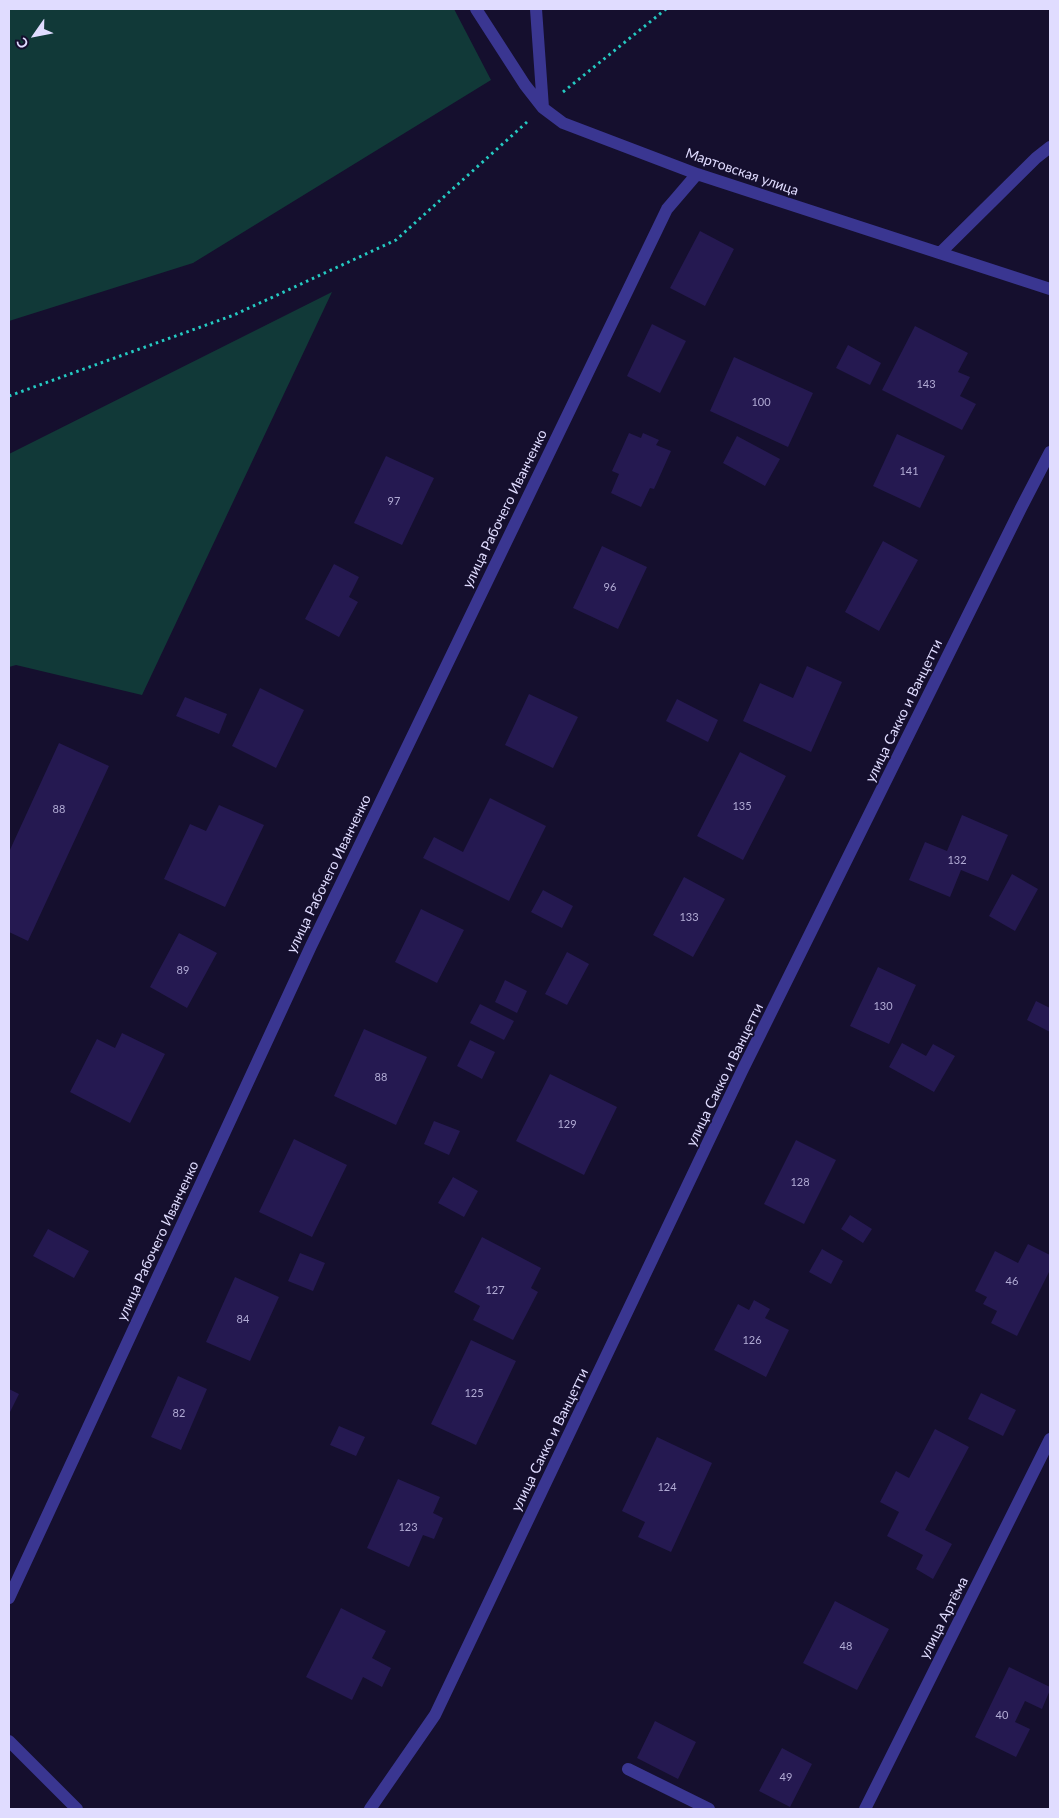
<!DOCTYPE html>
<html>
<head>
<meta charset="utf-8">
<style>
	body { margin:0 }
	#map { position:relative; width:1059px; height:1818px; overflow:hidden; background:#150f2e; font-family:Lato,sans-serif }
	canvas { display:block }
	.frame { position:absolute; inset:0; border:10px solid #e0dcff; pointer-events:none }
	.north { position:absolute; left:10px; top:10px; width:50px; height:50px; -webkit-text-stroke:4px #150f2e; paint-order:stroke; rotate:237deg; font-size:14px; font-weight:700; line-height:20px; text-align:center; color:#e0dcff }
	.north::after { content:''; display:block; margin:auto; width:18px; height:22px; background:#e0dcff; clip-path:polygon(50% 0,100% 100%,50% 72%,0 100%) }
</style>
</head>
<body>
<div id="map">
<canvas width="1059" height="1818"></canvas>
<div class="frame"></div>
<div class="north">С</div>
</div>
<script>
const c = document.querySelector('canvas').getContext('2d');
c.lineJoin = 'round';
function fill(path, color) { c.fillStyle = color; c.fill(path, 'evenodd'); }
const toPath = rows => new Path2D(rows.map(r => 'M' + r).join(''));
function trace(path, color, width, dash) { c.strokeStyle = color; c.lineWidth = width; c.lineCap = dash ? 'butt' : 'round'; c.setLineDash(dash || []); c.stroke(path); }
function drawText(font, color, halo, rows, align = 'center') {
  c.font = font + ' Lato,sans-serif'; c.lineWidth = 4; c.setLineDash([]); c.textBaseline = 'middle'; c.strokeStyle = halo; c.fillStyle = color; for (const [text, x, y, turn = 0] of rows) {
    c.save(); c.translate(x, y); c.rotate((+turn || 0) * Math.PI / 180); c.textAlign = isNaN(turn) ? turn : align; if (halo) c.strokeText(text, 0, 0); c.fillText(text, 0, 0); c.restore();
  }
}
const green = toPath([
	[9,9,454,9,491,80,193,263,9,321],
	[332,292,142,695,16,665,9,667,9,454]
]);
const building = toPath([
	[700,231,734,249,705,306,670,288],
	[652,324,686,341,660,393,627,376],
	[915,326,968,353,958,372,970,377,960,396,976,404,962,430,882,390],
	[848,345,881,363,870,385,836,368],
	[734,357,813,393,788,447,710,411],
	[629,433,641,438,643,433,659,440,656,445,671,451,654,489,650,488,641,507,611,493,619,474,612,471],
	[897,434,945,456,920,508,873,486],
	[737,436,780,459,765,486,723,463],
	[386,456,434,478,402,545,354,523],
	[883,541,918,560,879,631,845,612],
	[602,546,647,567,618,629,573,608],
	[334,564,359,577,349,597,358,602,339,637,305,619],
	[807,666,842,682,811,752,743,721,760,683,793,698],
	[260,688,304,710,276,768,232,746],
	[529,694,578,717,553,768,505,745],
	[185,697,227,714,219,734,176,716],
	[677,699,718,720,708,742,666,721],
	[59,743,109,766,28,941,9,932,9,852],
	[740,752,786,776,743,860,697,836],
	[490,798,546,826,509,901,423,858,434,837,463,852],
	[219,805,264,825,225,907,164,879,190,824,206,831],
	[962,815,1008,835,988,881,961,870,950,897,909,880,925,842,947,851],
	[1012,874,1038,889,1015,931,989,916],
	[684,877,725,899,693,957,653,935],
	[543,890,573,906,562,928,531,912],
	[421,909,464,930,437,983,395,962],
	[179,933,217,953,187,1008,150,987],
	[567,952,589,964,567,1005,545,994],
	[878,967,916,985,889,1044,850,1026],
	[505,980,527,991,517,1013,495,1002],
	[1036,1001,1050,1008,1050,1032,1027,1020],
	[480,1004,514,1021,504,1040,470,1023],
	[364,1029,427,1057,396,1125,334,1096],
	[122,1033,165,1054,130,1123,70,1092,97,1039,115,1048],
	[470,1040,495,1052,482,1079,457,1066],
	[902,1043,926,1056,933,1044,955,1056,934,1092,889,1067],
	[550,1074,617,1107,584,1175,516,1141],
	[434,1121,460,1131,449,1155,424,1144],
	[294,1139,347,1165,312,1237,259,1212],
	[796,1140,836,1160,804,1224,764,1204],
	[453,1177,478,1191,464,1217,438,1203],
	[850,1215,872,1229,863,1243,841,1229],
	[48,1229,89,1251,74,1278,33,1256],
	[482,1237,541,1268,531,1288,538,1292,513,1340,473,1320,480,1306,454,1292],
	[1028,1244,1050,1255,1050,1270,1017,1336,991,1323,997,1311,983,1304,987,1297,975,1291,995,1251,1018,1263],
	[822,1249,843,1261,831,1284,809,1272],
	[300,1253,325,1263,313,1291,288,1281],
	[235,1277,279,1297,250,1361,206,1342],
	[754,1300,770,1309,765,1318,789,1330,766,1377,714,1350,738,1304,749,1310],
	[471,1340,516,1361,476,1445,431,1424],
	[178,1376,207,1389,181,1450,151,1437],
	[9,1389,19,1394,9,1414],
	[981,1393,1016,1410,1003,1436,968,1419],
	[339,1426,365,1437,356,1456,330,1445],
	[935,1429,969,1447,925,1530,952,1544,933,1579,916,1569,923,1555,887,1536,899,1512,880,1502,896,1471,909,1478],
	[657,1437,712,1463,671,1552,638,1537,645,1522,622,1511],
	[398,1479,440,1497,433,1513,443,1518,434,1539,423,1535,409,1567,367,1548],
	[835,1601,889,1629,857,1690,803,1663],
	[341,1608,386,1631,372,1658,391,1668,382,1687,363,1677,352,1700,306,1677],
	[1009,1667,1050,1687,1050,1690,1042,1709,1025,1701,1015,1722,1030,1729,1016,1757,975,1737],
	[655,1721,696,1742,678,1779,637,1758],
	[782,1748,812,1764,790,1807,759,1791]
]);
const path = toPath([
	[563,92,666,9],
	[9,396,234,315,396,240,527,122]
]);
const minor = toPath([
	[476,9,525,85,543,108,563,123,697,174,1050,289],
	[536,9,543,108],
	[940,253,1036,158,1050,147],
	[9,1598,311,946,667,209,697,174],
	[9,1741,77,1809],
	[628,1769,709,1809],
	[370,1809,435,1715,742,1071,1021,508,1050,452],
	[865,1809,1050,1439]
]);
const numberNames = [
	["143",926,384],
	["100",761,402],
	["141",909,471],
	["97",394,501],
	["96",610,587],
	["135",742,806],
	["88",59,809],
	["132",957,860],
	["133",689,917],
	["89",183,970],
	["130",883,1006],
	["88",381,1077],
	["129",567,1124],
	["128",800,1182],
	["46",1012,1281],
	["127",495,1290],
	["84",243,1319],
	["126",752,1340],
	["125",474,1393],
	["82",179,1413],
	["124",667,1487],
	["123",408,1527],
	["48",846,1646],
	["40",1002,1715],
	["49",786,1777]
];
const streetNames = [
	["Мартовская улица",742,172,19],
	["улица Рабочего Иванченко",505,509,-64],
	["улица Сакко и Ванцетти",904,711,-64],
	["улица Рабочего Иванченко",329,874,-64],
	["улица Сакко и Ванцетти",725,1075,-64],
	["улица Рабочего Иванченко",158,1241,-65],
	["улица Сакко и Ванцетти",550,1440,-64],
	["улица Артёма",944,1618,-63]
];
fill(green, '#113938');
fill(building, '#251951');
trace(path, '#25cac2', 3, [2.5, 4]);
trace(minor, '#3a3691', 12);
drawText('11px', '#b1abd4', null, numberNames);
drawText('14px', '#e0dcff', '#150f2e', streetNames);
</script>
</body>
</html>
